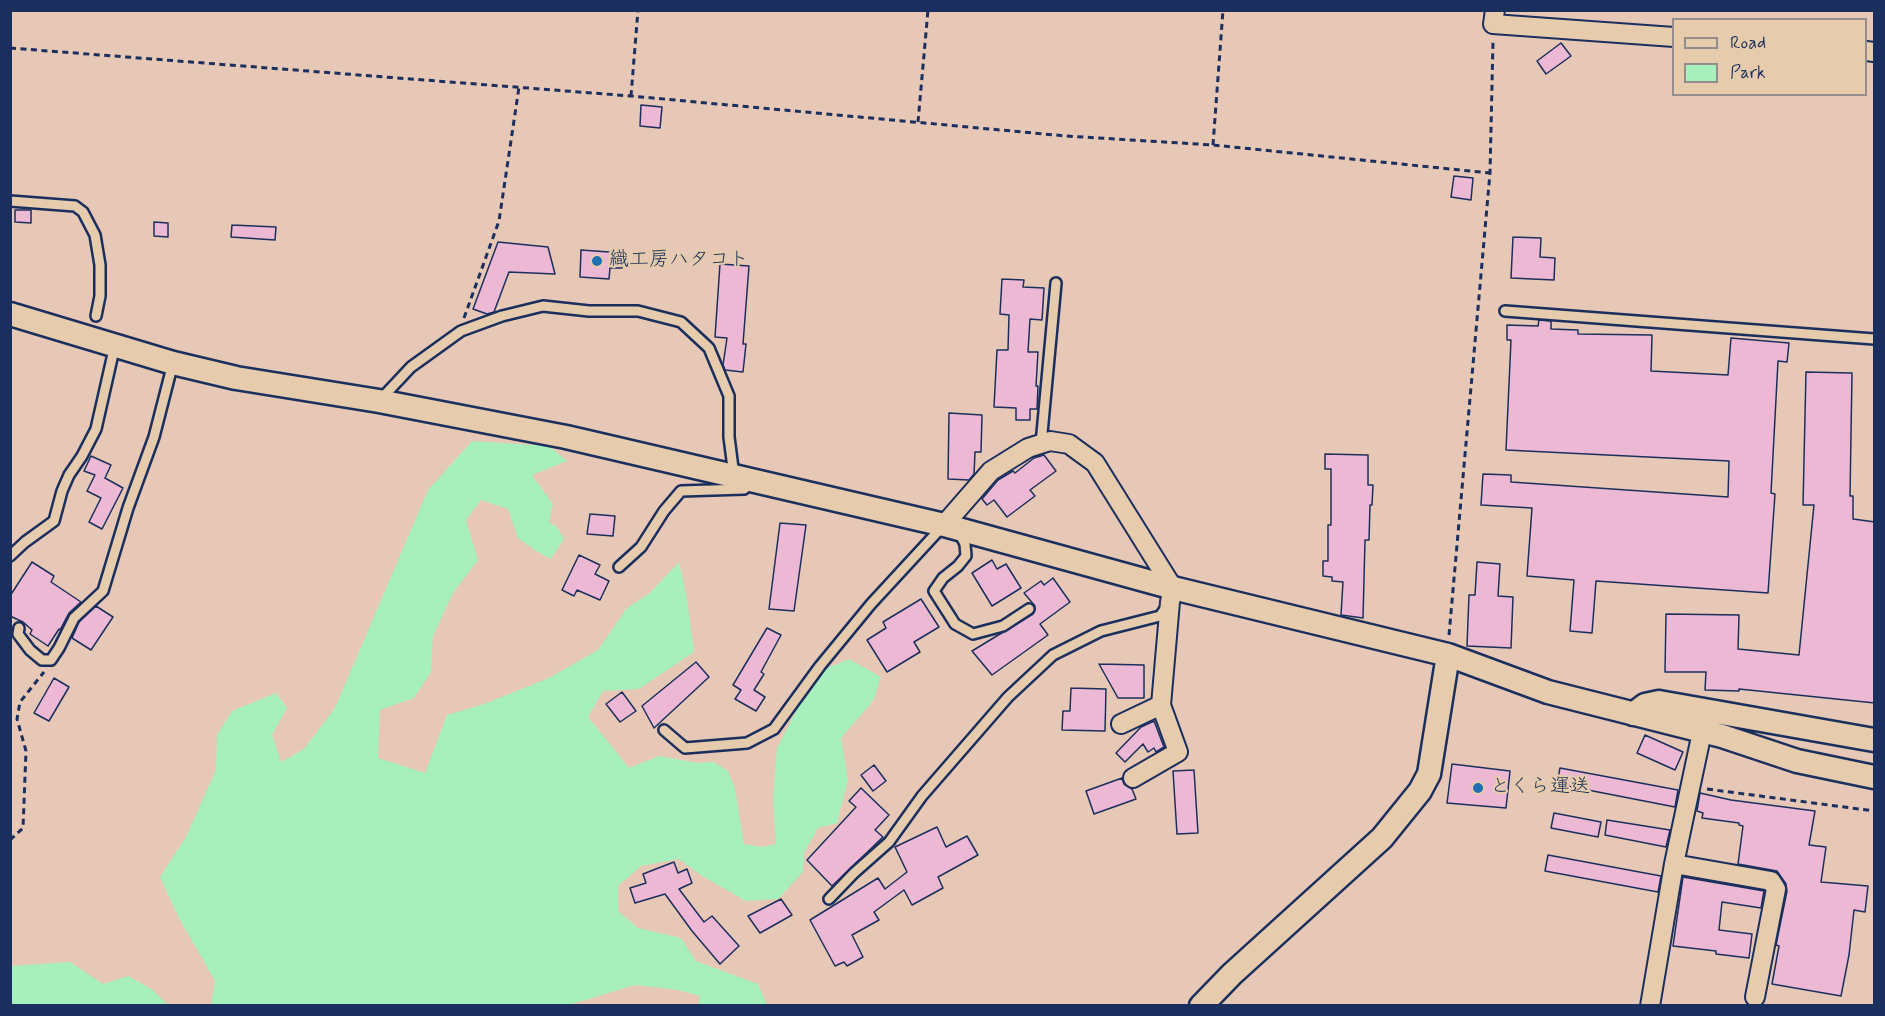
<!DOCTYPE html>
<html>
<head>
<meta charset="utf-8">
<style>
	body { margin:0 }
	#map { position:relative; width:1885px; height:1016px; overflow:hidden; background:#e7c7b5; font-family:Mynerve,sans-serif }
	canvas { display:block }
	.frame { position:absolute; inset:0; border:12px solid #1b2f5e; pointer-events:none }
	.legend { position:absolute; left:1672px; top:18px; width:195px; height:78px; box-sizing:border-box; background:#e6cbad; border:2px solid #958d8d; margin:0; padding:8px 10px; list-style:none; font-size:18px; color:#1b2f5e }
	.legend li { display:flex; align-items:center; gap:12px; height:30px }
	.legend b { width:30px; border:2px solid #958d8d }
</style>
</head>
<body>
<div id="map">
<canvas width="1885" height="1016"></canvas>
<div class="frame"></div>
<ul class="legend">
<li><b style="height:8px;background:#e6cbad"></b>Road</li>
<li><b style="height:16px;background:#a7f0bd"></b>Park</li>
</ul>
</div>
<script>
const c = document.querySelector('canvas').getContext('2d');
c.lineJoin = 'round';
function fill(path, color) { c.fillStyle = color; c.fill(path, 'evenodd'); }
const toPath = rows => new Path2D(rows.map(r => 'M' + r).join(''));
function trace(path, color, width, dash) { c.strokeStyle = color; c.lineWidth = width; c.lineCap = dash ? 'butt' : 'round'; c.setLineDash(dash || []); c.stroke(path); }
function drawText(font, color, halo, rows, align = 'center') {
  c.font = font + ' Mynerve,"Klee One",sans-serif'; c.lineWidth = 4.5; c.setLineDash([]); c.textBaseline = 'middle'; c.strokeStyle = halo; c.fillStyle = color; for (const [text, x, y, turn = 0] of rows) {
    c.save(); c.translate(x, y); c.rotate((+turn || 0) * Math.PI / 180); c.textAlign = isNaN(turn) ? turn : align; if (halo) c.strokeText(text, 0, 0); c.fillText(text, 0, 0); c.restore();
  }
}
const green = toPath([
	[472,441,549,446,567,461,532,475,553,504,549,522,558,528,564,539,551,559,536,551,518,538,508,509,481,500,466,520,478,560,453,593,433,636,431,672,414,698,380,710,378,758,425,773,447,715,484,704,549,678,598,650,627,608,650,593,679,562,687,598,694,652,639,689,603,691,588,717,629,768,659,756,698,763,714,762,728,771,735,788,744,844,762,847,776,844,773,800,777,748,805,694,825,669,849,659,881,677,873,701,841,738,848,780,837,823,818,828,804,853,803,872,778,899,746,901,702,876,679,859,641,866,618,886,618,911,638,928,681,938,696,961,758,984,767,1005,698,1005,700,996,678,990,635,985,569,1005,211,1005,215,981,179,918,160,877,186,837,216,770,217,735,232,711,276,693,287,708,272,735,281,762,304,749,335,708,428,490],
	[70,962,103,984,128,976,153,990,168,1005,11,1005,11,966]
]);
const building = toPath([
	[1561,43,1571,56,1546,74,1537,61,1561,43],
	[641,105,662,107,660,128,640,126,641,105],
	[1454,176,1473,178,1471,200,1451,197,1454,176],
	[15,210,31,210,31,223,15,222,15,210],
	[154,222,168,223,168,237,154,236,154,222],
	[232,225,276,227,275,240,231,237,232,225],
	[1513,237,1541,238,1540,257,1555,258,1554,280,1511,278,1513,237],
	[498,242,548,247,555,274,509,272,494,312,487,314,473,309,498,242],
	[581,250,623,253,622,268,610,268,609,279,580,277,581,250],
	[720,264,749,266,743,344,746,344,743,372,725,370,723,365,727,338,715,337,720,264],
	[1002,279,1024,280,1023,287,1044,288,1042,320,1030,319,1028,352,1038,352,1036,386,1038,386,1037,409,1030,409,1030,420,1016,420,1016,408,994,407,997,350,1008,350,1009,315,1000,314,1002,279],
	[1539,320,1551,321,1551,329,1578,330,1578,334,1652,335,1651,371,1728,375,1731,338,1789,343,1787,362,1778,361,1771,493,1775,494,1768,593,1596,581,1592,633,1570,631,1574,580,1527,576,1532,508,1481,505,1483,474,1511,475,1511,482,1728,497,1729,461,1506,450,1511,340,1507,340,1507,325,1538,326,1539,320],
	[1806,372,1852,373,1850,496,1853,496,1853,519,1875,522,1875,703,1739,689,1739,691,1705,690,1706,672,1665,672,1666,614,1739,615,1738,649,1799,655,1814,505,1803,505,1806,372],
	[949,413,982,415,981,452,975,452,974,474,969,480,948,479,949,413],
	[1325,454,1368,455,1368,485,1373,485,1372,505,1370,505,1369,540,1365,540,1363,618,1341,615,1343,582,1332,581,1332,577,1323,576,1323,561,1328,561,1328,525,1331,525,1331,469,1325,469,1325,454],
	[1044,455,1056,471,1030,490,1035,496,1007,517,994,500,987,505,982,499,998,480,1013,471,1015,473,1034,458,1044,455],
	[91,456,111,465,105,478,123,488,102,529,89,522,101,498,87,491,95,475,84,471,91,456],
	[590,514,615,516,613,536,587,534,590,514],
	[780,523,806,525,794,611,769,609,780,523],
	[579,555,600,565,595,574,609,581,600,600,577,590,574,596,562,590,579,555],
	[992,560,997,569,1006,564,1021,588,992,606,972,573,992,560],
	[32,562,54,576,51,582,81,602,69,613,60,630,59,629,48,646,30,634,32,630,23,622,10,616,10,596,32,562],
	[1477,562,1500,564,1498,596,1513,597,1511,648,1467,646,1469,595,1475,595,1477,562],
	[1053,578,1070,602,1040,624,1048,635,992,675,972,651,1033,614,1035,606,1024,593,1041,581,1044,585,1053,578],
	[921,599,939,627,914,642,920,652,887,672,867,640,886,628,883,622,921,599],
	[96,606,113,617,91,650,72,638,79,622,96,606],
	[767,628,781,635,761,672,764,674,754,690,765,697,756,711,735,699,741,690,733,685,767,628],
	[696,662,709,677,654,728,642,706,696,662],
	[1099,664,1144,665,1144,698,1118,698,1099,664],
	[54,678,69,687,49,721,34,713,54,678],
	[1071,688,1106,689,1105,731,1062,730,1063,711,1070,711,1071,688],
	[622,692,636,711,620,722,606,704,622,692],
	[1154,721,1164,747,1156,752,1154,748,1148,752,1143,744,1125,762,1116,753,1141,727,1154,721],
	[1645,735,1683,752,1675,770,1637,753,1645,735],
	[1452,764,1510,771,1506,808,1447,803,1452,764],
	[874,765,886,781,873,791,861,775,874,765],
	[1560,768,1678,790,1675,807,1557,784,1560,768],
	[1194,770,1198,833,1177,834,1173,771,1194,770],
	[1122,778,1124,784,1132,789,1136,799,1094,814,1086,791,1122,778],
	[861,788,889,815,875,830,883,837,832,886,807,860,856,807,849,801,861,788],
	[1700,793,1731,800,1815,811,1809,845,1826,847,1821,882,1868,886,1865,912,1854,910,1849,955,1841,996,1772,984,1779,946,1776,945,1787,891,1786,884,1777,871,1738,864,1743,826,1739,825,1739,823,1702,818,1703,813,1697,811,1700,793],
	[1554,813,1601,822,1598,837,1551,828,1554,813],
	[1607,820,1670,830,1666,847,1605,835,1607,820],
	[937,827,946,847,967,836,978,855,938,877,943,888,912,905,904,890,874,912,879,920,852,935,863,957,847,966,844,962,835,966,810,920,878,878,885,889,907,872,895,847,937,827],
	[1548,855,1661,876,1658,892,1545,871,1548,855],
	[674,862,678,873,687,869,692,883,679,889,704,922,712,916,739,946,720,964,692,931,665,894,635,903,630,888,646,883,643,874,674,862],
	[1683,877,1764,891,1761,908,1722,902,1719,930,1752,934,1749,958,1716,954,1716,951,1673,946,1683,877],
	[781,899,792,915,760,933,748,916,781,899]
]);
const path = toPath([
	[10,48,631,96,1066,136,1213,145,1490,173],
	[631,96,638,10],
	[918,122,928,10],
	[1213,145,1223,10],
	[464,318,499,221,519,87],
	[1449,635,1490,173,1493,41],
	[1707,789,1874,811],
	[10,840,23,828,26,751,17,719,20,702,44,672]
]);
const service = toPath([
	[10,201,75,206,83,212,95,235,100,265,100,296,96,316],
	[1505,311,1874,339],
	[380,400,411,367,461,331,502,316,543,306,589,311,638,311,681,322,709,348,729,396,729,437,734,476],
	[1041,444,1056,283],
	[959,532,965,544,966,556,958,566,943,578,934,591,955,624,973,634,1003,626,1029,609],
	[10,556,25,542,54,521,62,491,69,475,82,456,96,429,115,345],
	[619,567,641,547,664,511,681,491,744,489,750,484],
	[19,628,18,634,30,650,42,660,51,660,59,648,74,618,103,591,128,508,154,437,173,363],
	[664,730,685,748,747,743,774,729,820,666,871,604,942,527],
	[829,899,854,873,889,842,922,796,1008,697,1053,655,1101,631,1160,616,1167,606]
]);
const minor = toPath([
	[1495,10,1493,24,1674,37],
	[1866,51,1874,52],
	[944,525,991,471,1028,448,1050,441,1069,444,1095,463,1173,588,1170,602,1161,705,1121,724],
	[1133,778,1178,752,1161,705],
	[1674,864,1771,881,1776,889,1755,997],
	[1650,1006,1674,864,1702,732]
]);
const tertiary = toPath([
	[10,314,173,363,236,378,379,401,566,437,944,525,1173,588,1448,655,1548,692,1722,736,1797,761,1874,777],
	[1633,714,1645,705,1659,702,1874,740],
	[1201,1006,1232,974,1382,838,1420,791,1429,774,1448,655]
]);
const markers = [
	[597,261,6,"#1f6fb2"],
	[1478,788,6,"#1f6fb2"]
];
const poiNames = [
	["織工房ハタコト",609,261],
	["とくら運送",1490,788]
];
fill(green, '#a7f0bd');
fill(building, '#ecb8d3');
trace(building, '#1b2f5e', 1.5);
trace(service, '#1b2f5e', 14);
trace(minor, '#1b2f5e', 22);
trace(tertiary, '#1b2f5e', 27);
trace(path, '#1b2f5e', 3, [6, 4.5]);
trace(service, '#e6cbad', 9);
trace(minor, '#e6cbad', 18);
trace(tertiary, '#e6cbad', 22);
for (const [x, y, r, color] of markers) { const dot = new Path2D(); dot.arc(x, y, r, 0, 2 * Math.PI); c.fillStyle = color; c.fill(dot); trace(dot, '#e6cbad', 2); }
drawText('20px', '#1b2f5e', '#e6cbad', poiNames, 'left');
</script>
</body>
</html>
